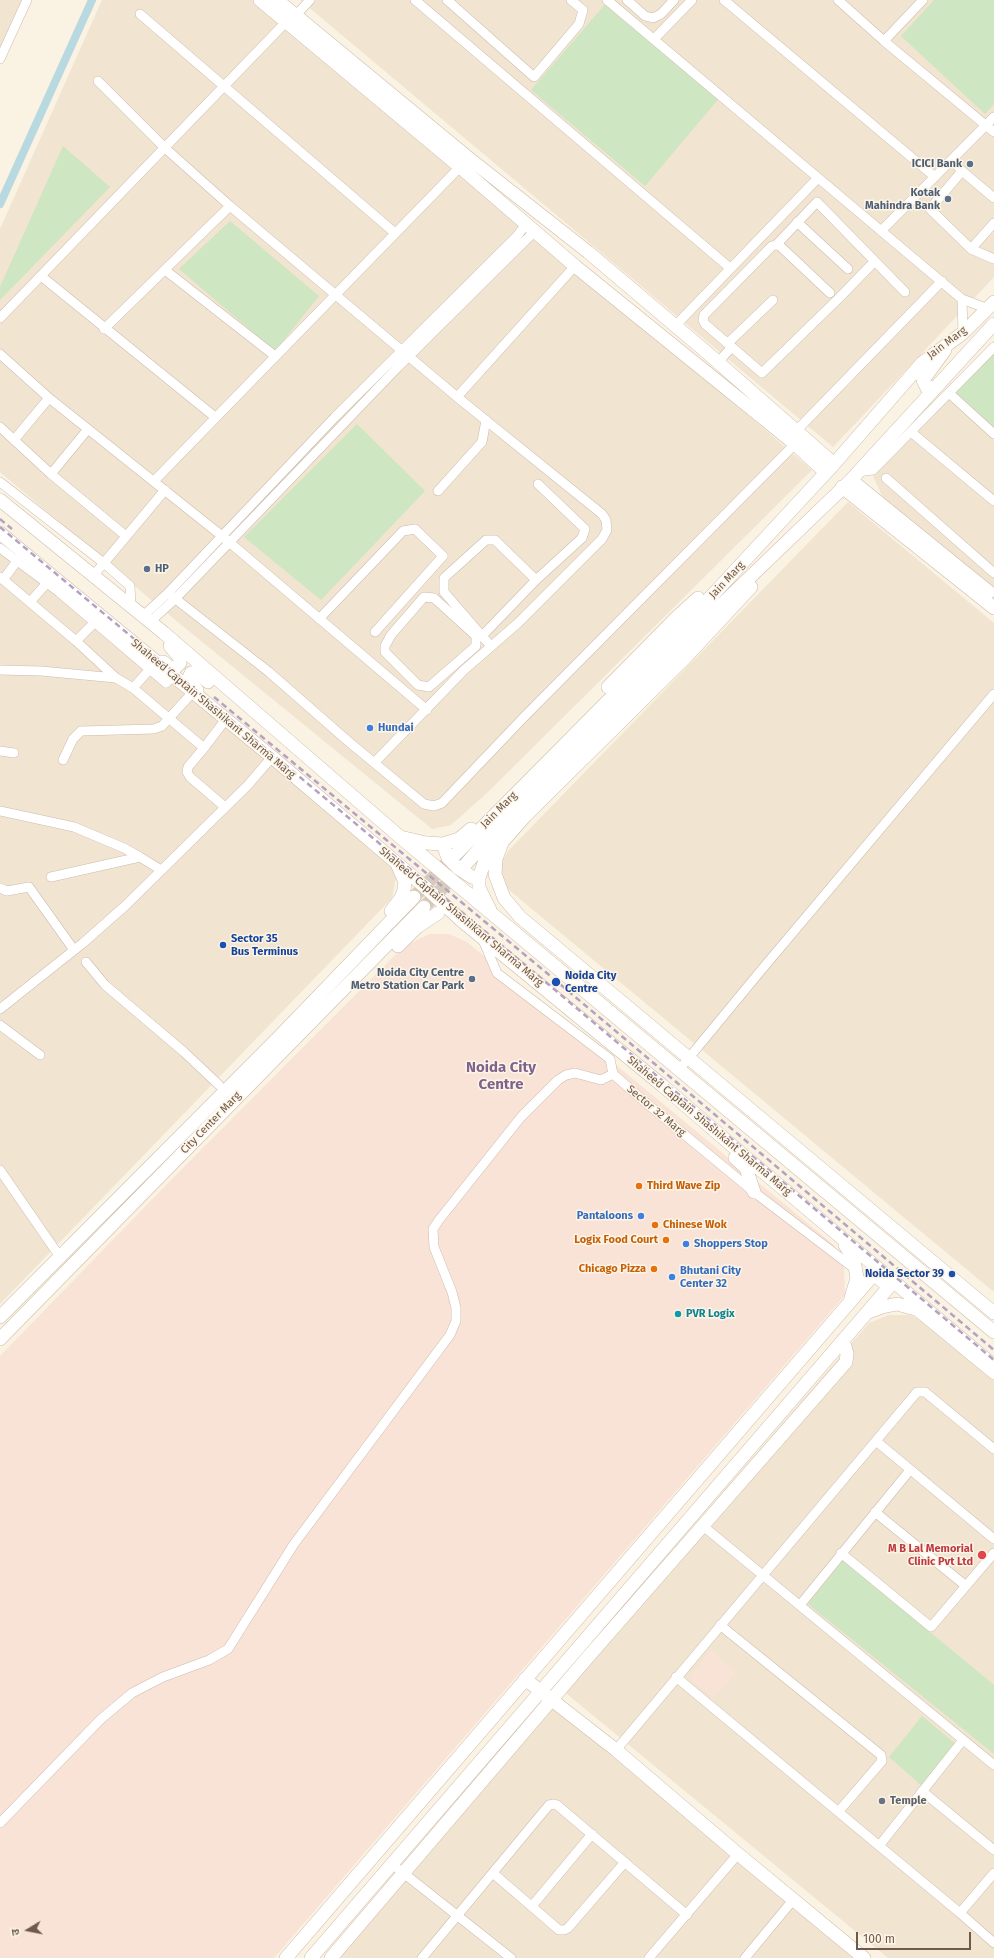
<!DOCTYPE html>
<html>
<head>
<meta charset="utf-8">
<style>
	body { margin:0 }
	#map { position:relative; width:994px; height:1958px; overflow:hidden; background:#faf2e2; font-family:"Fira Sans","Noto Sans Devanagari",sans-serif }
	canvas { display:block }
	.north { position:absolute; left:8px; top:1910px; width:40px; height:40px; -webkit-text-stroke:3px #fdf6e8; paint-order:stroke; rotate:260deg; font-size:11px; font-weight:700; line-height:16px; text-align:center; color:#6f594b }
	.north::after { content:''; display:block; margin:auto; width:14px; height:18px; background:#6f594b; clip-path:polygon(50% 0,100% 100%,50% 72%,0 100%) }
	.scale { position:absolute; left:856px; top:1932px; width:115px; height:18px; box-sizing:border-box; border:2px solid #6f594b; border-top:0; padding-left:5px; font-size:12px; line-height:14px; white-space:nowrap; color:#6f594b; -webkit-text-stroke:3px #fdf6e8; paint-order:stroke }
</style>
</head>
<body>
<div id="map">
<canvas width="994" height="1958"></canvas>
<div class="north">उ</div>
<div class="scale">100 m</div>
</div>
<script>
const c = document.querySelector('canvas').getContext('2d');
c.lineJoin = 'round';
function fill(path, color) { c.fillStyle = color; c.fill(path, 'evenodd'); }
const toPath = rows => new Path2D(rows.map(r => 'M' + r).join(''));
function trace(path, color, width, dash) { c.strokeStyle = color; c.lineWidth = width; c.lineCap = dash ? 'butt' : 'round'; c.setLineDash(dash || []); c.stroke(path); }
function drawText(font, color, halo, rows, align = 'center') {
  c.font = font + ' "Fira Sans",sans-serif'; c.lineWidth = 3; c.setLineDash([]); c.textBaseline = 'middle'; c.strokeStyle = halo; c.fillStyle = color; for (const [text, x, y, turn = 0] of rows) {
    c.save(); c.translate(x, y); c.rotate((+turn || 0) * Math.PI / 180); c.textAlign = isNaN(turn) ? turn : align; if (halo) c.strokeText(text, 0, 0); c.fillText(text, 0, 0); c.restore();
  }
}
const residential = toPath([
	[0,0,31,0,0,65],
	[102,0,255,0,660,340,812,470,487,793,451,825,432,829,168,614,0,472,0,229],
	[300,0,994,0,994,277,833,447],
	[994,351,994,588,883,498,873,476],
	[848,502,994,623,994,1292,503,885,498,869,509,850],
	[0,530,388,860,396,878,392,898,0,1304],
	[889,1315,910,1315,931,1325,994,1379,994,1958,888,1958,556,1685,869,1323],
	[547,1698,859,1958,325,1958]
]);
const commercial = toPath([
	[430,934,449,934,467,942,834,1245,844,1268,845,1295,274,1958,0,1958,0,1356,170,1181,404,946],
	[711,1649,736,1673,714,1698,689,1678]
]);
const green = toPath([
	[934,0,994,0,994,104,985,114,901,36],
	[608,1,721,96,645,186,531,90],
	[63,146,110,187,0,300,0,287],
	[230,221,319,296,275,351,179,269],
	[994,341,994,431,947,389],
	[357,424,425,491,321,600,244,537],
	[843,1560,994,1685,994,1754,808,1604],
	[922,1716,958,1746,922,1786,889,1757]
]);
const canal = toPath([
	[0,204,92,0]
]);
const secondaryTunnel = toPath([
	[414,897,447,863],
	[424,907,458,872]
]);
const street = toPath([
	[415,0,730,268],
	[447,0,534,77,579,24,583,10,571,0],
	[607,0,962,299,988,309],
	[627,0,645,16,653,18,661,14,674,0],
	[724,0,935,177],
	[838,0,884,41,994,132],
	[140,14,395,233],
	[296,15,310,0],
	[654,39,692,0],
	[884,41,923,0],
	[0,59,27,0],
	[98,81,165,148,230,206,457,397,602,514,606,520,607,530,602,539,518,623,464,670,375,762],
	[952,160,962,171,994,198],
	[962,171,930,209,971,249],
	[797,222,848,269],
	[994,223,971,249,994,259],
	[881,231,994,117],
	[776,245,817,202,905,292],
	[165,270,275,356],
	[41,276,215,417],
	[830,293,780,246,776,245,772,246,704,315,703,320,705,324,762,373,840,297,874,262],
	[962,299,963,333],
	[0,318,286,22],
	[675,326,818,178],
	[104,329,230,206],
	[728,343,773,300],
	[0,354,49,398,222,536,427,710],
	[718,362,732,347],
	[949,393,994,434],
	[457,397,575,266],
	[0,427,51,474,126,536],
	[796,431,942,281],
	[911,432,994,501],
	[14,440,49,398],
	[857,472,873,470,994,347],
	[51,474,88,429],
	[886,478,994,573],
	[154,481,460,167],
	[0,482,105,564,130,586,131,607],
	[438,491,482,442,486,420],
	[0,548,59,592,166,683,174,676],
	[93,576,165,490],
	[0,577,76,641,116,678,133,688,204,748,226,719],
	[3,580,17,561],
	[536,580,582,538,585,529,538,484],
	[168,593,269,672,349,742,424,804,434,806,442,803,524,717,795,444],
	[424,597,434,598,476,636,476,646,429,687,418,685,385,652,385,646,391,635,424,597],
	[30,602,47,583],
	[143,616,168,593,335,417,517,236,526,224],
	[319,619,403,531,415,529,443,556,375,632],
	[150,622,175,599,398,367,535,231],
	[482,636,536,580,495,540,486,540,444,578,444,592,482,636,491,646],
	[76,641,95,622],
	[0,670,41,671,116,678],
	[133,688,150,669],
	[204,748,188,767,187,772,190,777,225,807],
	[0,751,14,753],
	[63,760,73,739,81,731,154,729,162,726,193,692],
	[0,811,74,827,124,848,140,857],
	[51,877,140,857,161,870],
	[0,888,7,891,29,887,74,950],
	[483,940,497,973,610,1059,613,1074,645,1102,754,1192,855,1269],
	[86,962,105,985,184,1052,219,1085],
	[0,1009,83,943,125,906,248,785,272,757],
	[0,1025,40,1055],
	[678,1071,763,968,994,694],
	[0,1170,60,1257],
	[915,1310,994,1375],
	[876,1441,994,1539],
	[875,1512,966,1586],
	[703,1526,994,1765],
	[841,1553,931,1627,994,1553],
	[800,1605,910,1470],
	[720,1625,881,1755,882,1761,839,1811],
	[676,1677,960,1913,994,1943],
	[616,1750,917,1392,925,1392,994,1449],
	[922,1791,994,1850],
	[0,1823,101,1719,132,1693,163,1677,209,1660,228,1649,294,1544,450,1335,456,1321,456,1308,452,1292,434,1247,433,1229,439,1220,521,1117,558,1080,566,1075,575,1073,601,1080,613,1074],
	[879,1846,963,1740],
	[392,1864,511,1958],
	[494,1874,559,1930,564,1930,568,1928,625,1862],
	[532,1906,592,1834],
	[960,1913,994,1873],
	[422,1958,549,1805,554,1804,557,1805,687,1915],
	[649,1958,738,1854],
	[745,1958,793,1900]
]);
const secondary = toPath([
	[260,0,460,167,575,266,795,444,825,472],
	[277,0,466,156,588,252,704,350,834,464],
	[936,387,927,388,923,380,945,350],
	[851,480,989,592],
	[842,487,994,608],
	[0,500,164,633,400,837,994,1332],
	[0,533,272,757,425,887,462,921,663,1086,736,1149,994,1366],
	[163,662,171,668,176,667,180,663,180,658,170,646],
	[608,687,677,617,698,598],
	[197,690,188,680,191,673,197,672,208,682],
	[400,837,426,843,443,844,459,839,471,829],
	[503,840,496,859,495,874,504,898,520,917,994,1313],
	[443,844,448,858,458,868,472,877,479,878],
	[455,855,708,600,834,464,922,363,963,333,994,302],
	[465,865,489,838,718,608,851,480,994,324],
	[490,910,479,888,479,878,484,863,489,857,526,815,685,658,751,587],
	[391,911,401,898,404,890,405,882,398,866],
	[398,946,417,927,438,913],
	[735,1158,746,1168,754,1192],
	[845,1245,854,1260,857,1278,851,1298],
	[869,1312,882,1307,897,1304,923,1311],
	[0,1317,278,1038,414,897],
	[0,1339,424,907],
	[525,1679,616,1750,738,1854,864,1958],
	[286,1958,874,1274,889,1287,311,1958],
	[331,1958,588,1657,846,1362,847,1354,843,1340]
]);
const rail = toPath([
	[0,519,12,529],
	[0,527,542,979,994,1360],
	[214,697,548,974,994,1350]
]);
const markers = [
	[970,164,4,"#5c6f8a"],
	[948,199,4,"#5c6f8a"],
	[147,569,4,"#5c6f8a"],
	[370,728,4,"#3f7fe0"],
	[223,945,4,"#1a4fb4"],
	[472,979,4,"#5c6f8a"],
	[556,982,5,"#1a4fb4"],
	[639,1186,4,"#e8710a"],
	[641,1216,4,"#3f7fe0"],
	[655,1225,4,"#e8710a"],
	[666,1240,4,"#e8710a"],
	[686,1244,4,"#3f7fe0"],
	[654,1269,4,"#e8710a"],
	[952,1274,4,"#1a4fb4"],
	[672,1277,4,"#3f7fe0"],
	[678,1314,4,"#0f9aa8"],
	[982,1555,5,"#e0444e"],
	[882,1801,4,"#6b7280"]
];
const serviceNames = [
	["ICICI Bank",962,164],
	["Kotak",940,193],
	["Mahindra Bank",940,206],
	["HP",155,569,"left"],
	["Noida City Centre",464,973],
	["Metro Station Car Park",464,986]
];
const streetNames = [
	["Jain Marg",947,343,-37],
	["Jain Marg",727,580,-47],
	["Shaheed Captain Shashikant Sharma Marg",213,709,40],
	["Jain Marg",499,810,-45],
	["Shaheed Captain Shashikant Sharma Marg",461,917,40],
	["Sector 32 Marg",656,1111,40],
	["City Center Marg",211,1123,-46],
	["Shaheed Captain Shashikant Sharma Marg",709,1126,40]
];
const shopNames = [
	["Hundai",378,728],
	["Pantaloons",633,1216,"right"],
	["Shoppers Stop",694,1244],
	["Bhutani City",680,1271],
	["Center 32",680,1284]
];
const transitNames = [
	["Sector 35",231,939],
	["Bus Terminus",231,952],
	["Noida City",565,976],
	["Centre",565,989],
	["Noida Sector 39",944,1274,"right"]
];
const foodNames = [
	["Third Wave Zip",647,1186],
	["Chinese Wok",663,1225],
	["Logix Food Court",658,1240,"right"],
	["Chicago Pizza",646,1269,"right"]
];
const cultureNames = [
	["PVR Logix",686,1314]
];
const healthNames = [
	["M B Lal Memorial",973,1549],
	["Clinic Pvt Ltd",973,1562]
];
const worshipNames = [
	["Temple",890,1801]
];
const districtNames = [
	["Noida City",501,1068],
	["Centre",501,1085]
];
fill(residential, '#f1e4d1');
fill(commercial, '#f9e3d6');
fill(green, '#cfe6c2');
trace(canal, '#b9d9e1', 8);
trace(secondaryTunnel, '#d7ccbc', 13, [13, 6]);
trace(street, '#ccbcad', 10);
trace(secondary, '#cebcaa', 14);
trace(street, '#fff', 9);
trace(secondary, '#fff', 13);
trace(rail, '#b5a2c1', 2.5, [6, 4]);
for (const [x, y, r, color] of markers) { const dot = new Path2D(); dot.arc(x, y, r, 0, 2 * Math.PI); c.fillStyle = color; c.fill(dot); trace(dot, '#fdf6e8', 1.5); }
drawText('bold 11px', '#4e5e75', '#fdf6e8', serviceNames, 'right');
drawText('11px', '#6f594b', '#fdf6e8', streetNames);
drawText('bold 11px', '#366cbe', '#fdf6e8', shopNames, 'left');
drawText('bold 11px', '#164399', '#fdf6e8', transitNames, 'left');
drawText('bold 11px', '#c56008', '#fdf6e8', foodNames, 'left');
drawText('bold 11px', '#0d838f', '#fdf6e8', cultureNames, 'left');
drawText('bold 11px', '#be3a42', '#fdf6e8', healthNames, 'right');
drawText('bold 11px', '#5b616d', '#fdf6e8', worshipNames, 'left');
drawText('bold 15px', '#7f638c', '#fdf6e8', districtNames);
</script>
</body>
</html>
